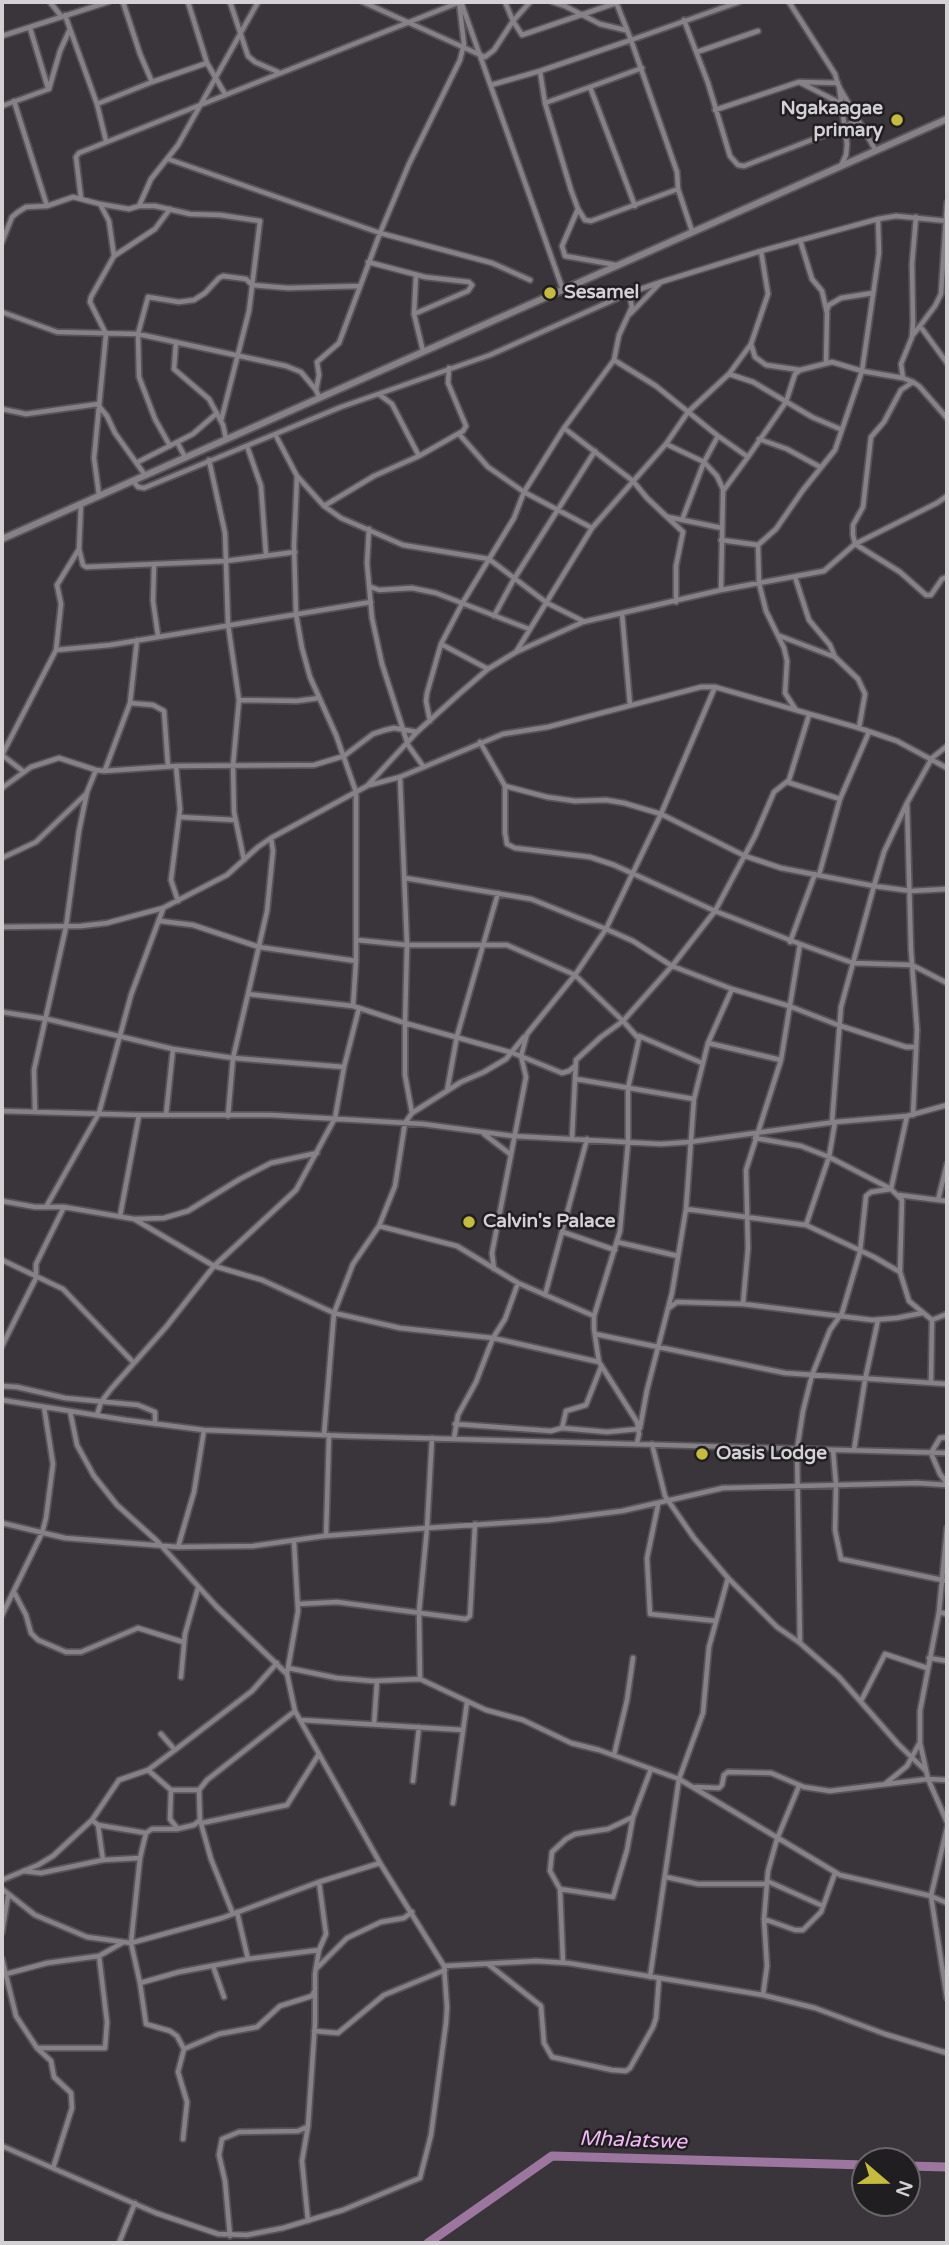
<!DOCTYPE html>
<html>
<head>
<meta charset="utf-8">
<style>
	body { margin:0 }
	#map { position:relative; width:949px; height:2245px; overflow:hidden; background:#3a353b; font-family:"Varela Round",sans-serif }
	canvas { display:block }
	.frame { position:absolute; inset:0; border:4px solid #d4d1d4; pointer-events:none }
	.north { position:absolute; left:851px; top:2147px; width:70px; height:70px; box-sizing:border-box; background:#201e20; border:2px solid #686668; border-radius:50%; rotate:110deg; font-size:19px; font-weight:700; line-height:28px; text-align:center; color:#d4d1d4 }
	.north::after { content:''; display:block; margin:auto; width:24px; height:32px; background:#c5bc3d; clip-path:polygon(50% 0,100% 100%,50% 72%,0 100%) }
</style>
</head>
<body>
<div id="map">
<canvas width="949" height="2245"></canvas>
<div class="frame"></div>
<div class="north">N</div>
</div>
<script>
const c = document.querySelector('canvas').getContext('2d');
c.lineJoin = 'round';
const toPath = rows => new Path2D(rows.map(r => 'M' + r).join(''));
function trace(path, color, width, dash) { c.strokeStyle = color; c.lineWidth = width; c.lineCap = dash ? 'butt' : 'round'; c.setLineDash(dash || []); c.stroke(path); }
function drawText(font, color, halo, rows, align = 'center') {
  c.font = font + ' "Varela Round",sans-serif'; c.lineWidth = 5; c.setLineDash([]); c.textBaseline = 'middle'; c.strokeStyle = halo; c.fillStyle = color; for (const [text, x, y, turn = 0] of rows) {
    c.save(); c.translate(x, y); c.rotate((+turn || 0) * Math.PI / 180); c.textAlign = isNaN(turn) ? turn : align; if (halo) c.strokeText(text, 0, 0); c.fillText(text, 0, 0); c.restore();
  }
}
const river = toPath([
	[907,2166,947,2167],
	[428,2243,552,2156,865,2165]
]);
const minor = toPath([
	[50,2,61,16],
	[123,2,140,54,152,82,207,63],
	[188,2,207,63,225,94],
	[230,2,248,56,255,62,278,72],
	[363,2,485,57,494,50,513,21,530,2],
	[461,2,563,290],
	[505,2,513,21,522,35,616,3],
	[553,2,565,6],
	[564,2,565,6,600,24,625,30],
	[789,2,835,74,838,85,876,151],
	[65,15,97,104,106,141],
	[684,20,708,83,730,156,738,165,744,166,845,127,858,119],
	[30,28,48,88],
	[2,36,108,2],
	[697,52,758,31],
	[540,71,545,103,571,190,578,209,585,220,591,221,678,189,677,172,631,40,739,2],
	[800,82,838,83],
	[491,85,540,71,631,40,616,2],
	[839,86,847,144,846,155,841,166],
	[14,101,47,206],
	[545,103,590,87],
	[97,104,152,82],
	[2,106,49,89,60,51,70,29],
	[715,110,799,82,840,103],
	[168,159,380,233,492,263,530,280],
	[678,189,692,231],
	[81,198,76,157,79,153,460,2],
	[100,204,129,209,139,206,155,206,190,214,220,215,260,221,249,311,221,421],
	[139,206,151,179,178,145,258,2],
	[635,206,590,87,642,68],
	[578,209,562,246,565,256,616,265],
	[878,219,879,253,862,371,903,378,913,382,919,386,947,418],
	[800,240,812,279,822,291,827,313,826,363],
	[2,242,12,217,18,212,26,207,47,206,73,197,100,204,109,221,114,256],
	[368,262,425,277,469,282,472,285,468,291,414,314],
	[416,275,414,314,423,351],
	[629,293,632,307,619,335,614,360,656,386,718,436,748,457,723,491,721,590],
	[827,310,829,305,841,298,873,293],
	[2,312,57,332,138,334,286,366,301,372,316,390,319,397],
	[630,314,660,283],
	[920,326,935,306,941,294,947,203],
	[912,336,920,326,947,363],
	[176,342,174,369,209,399,223,425,226,439],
	[751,344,755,357,766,365,800,370,832,362,862,371,835,450,803,490,776,529,758,545,759,583,766,611,784,648,787,661,785,693,796,710],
	[729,374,753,382,812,417,840,429],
	[903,378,901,364,912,337,913,322,912,264,916,217],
	[913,382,901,390,884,422,871,437,863,507,853,525,853,535,855,544,900,572,926,595,931,595,942,579,947,577],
	[316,390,319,375,317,362,339,343,380,233,409,164,460,60,464,44,459,2],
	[380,395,392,404,419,456],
	[98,405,107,416,115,433,145,475],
	[2,409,26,414,98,404],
	[564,428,614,360],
	[275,434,297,476,324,506,341,518,403,545,489,559,547,603,583,621],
	[459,434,488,467,524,492,592,528,516,652],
	[759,439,787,449,820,467],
	[177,442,185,457],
	[666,444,704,462,717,476,723,489],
	[170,446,155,419,139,377,138,334,148,297,179,302,194,300,205,293,219,278,223,276,246,279,252,285,288,288,359,286],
	[247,446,261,486,266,555],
	[748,457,786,402,795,374,799,371],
	[209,460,225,533,228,624,239,700,233,765,234,812,244,860],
	[138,462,193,434,217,413],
	[133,481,138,487,144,488,341,407,490,355,629,293,661,282,761,251,878,219,896,216,947,221],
	[99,495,94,458,106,334,90,302,91,297,114,256,155,229,170,209],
	[81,504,79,549,83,565,86,567,226,561,295,552],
	[324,506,374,476,419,456,463,431,466,426,448,383,449,368],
	[668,517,722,528],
	[682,520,704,462,718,436],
	[592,528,666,444,688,412,729,374,751,344,768,294,761,251],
	[369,529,367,563,372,618,382,664,408,745,423,766],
	[721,540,758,545],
	[79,549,57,585,61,604,56,650,110,645,371,602],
	[154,566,153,601,158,636],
	[795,577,809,620,830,645,835,657],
	[371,587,379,590,412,588,436,593,529,629],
	[622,613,630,705],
	[494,616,514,579,595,451],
	[780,636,835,657,858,679,865,694,859,728],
	[441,644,488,669],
	[239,700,297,701,319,698],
	[130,703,153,705,164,711,168,766],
	[430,721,426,701,427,693,441,644,463,602,514,518,524,492,564,428,633,481,647,498,683,532,676,566,676,602],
	[480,742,505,786,505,833,507,844,515,848,590,857,614,865,715,911,800,944,781,1060,746,1170,748,1248,743,1304],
	[2,755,56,650],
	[2,755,24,772],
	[176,766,180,809,171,880,178,901],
	[105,770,130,703,137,640],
	[400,777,407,945,405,1023,513,1053,562,1073,569,1071,575,1066],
	[787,782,840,799],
	[370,785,400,777,503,734,548,727,701,687,715,687,859,728,897,741,947,768],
	[505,786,547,797,575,801,606,800,624,803,661,814,745,856,781,868,874,886,841,1007,832,1122],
	[2,788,31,767,59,758,96,770,104,771,176,766,314,765,344,756,373,734,385,730,394,728,417,732],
	[907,803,884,852,874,886,911,891,947,889],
	[179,817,235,820],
	[271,838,273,851,267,911,248,994,353,1006,356,961],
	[2,858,36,842,86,794],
	[819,875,840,799,869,732],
	[405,878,531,899,606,929,575,975,527,1034,521,1056,526,1077,492,1253,494,1269],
	[160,921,193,925,259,947,356,961,356,792,336,735,310,677,302,648,296,614,294,545,297,476],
	[2,927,81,926,107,923,163,908,227,875,258,847,271,838,367,786,417,732,459,694,488,669,516,652,583,622,721,590,824,571,855,544,937,503,947,496],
	[357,940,407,945,507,945,575,975,623,1021,601,1037,576,1060,572,1138],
	[790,942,815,874],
	[800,944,853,963,912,965,947,983],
	[732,989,789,1006,838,1025,906,1047,916,1047],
	[353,1006,405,1023,405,1075,412,1113],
	[2,1012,47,1019,173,1049,233,1058,344,1067,335,1118,296,1190,214,1266,166,1327,111,1389,101,1402,97,1415],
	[639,1036,702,1063],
	[708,1043,781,1060],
	[344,1067,359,1008],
	[576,1079,694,1099,686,1209,672,1293,647,1390,640,1428],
	[447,1091,457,1036,498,893],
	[694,1099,708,1043,732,989,672,966,715,911,755,836,774,792,789,780,809,715],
	[35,1110,34,1070,66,927,79,831,87,792,96,770],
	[2,1111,139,1115,271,1115,423,1124,513,1136,661,1144,690,1142,835,1122,907,1116,947,1105],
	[166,1115,173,1049],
	[913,1115,917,1030,911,950,907,803,932,758,947,746],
	[228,1116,233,1058,248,994],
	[484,1134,510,1154],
	[755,1138,801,1146,829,1157,891,1189,902,1200,900,1272,909,1301,932,1320,931,1382],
	[899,1195,938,1200,947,1164],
	[938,1200,947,1201],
	[2,1201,35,1207,64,1207,134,1219,164,1218,188,1211,240,1179,271,1163,317,1153],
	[46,1207,99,1113,131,995,163,909],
	[686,1209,806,1225,874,1257,900,1272],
	[120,1216,139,1115],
	[134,1219,214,1266,262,1280,334,1313,400,1328,493,1338,599,1362],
	[806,1225,829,1157,835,1122],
	[379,1226,457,1246,518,1283,594,1316],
	[563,1232,615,1250],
	[617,1242,678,1256],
	[2,1260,63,1289,134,1363],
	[545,1295,587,1139],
	[669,1308,677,1302,743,1304,872,1320,897,1318,922,1313],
	[932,1320,947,1314],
	[595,1334,785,1373,947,1384],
	[2,1346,36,1278,36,1264,64,1207],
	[2,1386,17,1387,65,1398,138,1405,155,1412,155,1424],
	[2,1400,126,1420,204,1430,347,1436,947,1453],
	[455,1424,551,1431,562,1428,607,1432,638,1429],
	[562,1428,566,1411,586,1405,601,1367],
	[324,1435,334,1313,353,1264,379,1226,395,1186,405,1123,412,1113,461,1082,484,1072,506,1059,524,1037],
	[947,1437,940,1438,931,1453,940,1474,947,1483],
	[432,1438,427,1528,549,1520,622,1511,723,1488,917,1483,947,1485],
	[454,1438,458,1415,476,1382,493,1338,505,1319,518,1283],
	[637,1443,639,1434,637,1422,599,1362,594,1329,594,1316,620,1231,628,1143,628,1088,639,1039,623,1021,672,966,633,941,606,929,661,814,715,687],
	[833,1450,836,1485,835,1530,841,1559,947,1581],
	[854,1450,865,1380,878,1320],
	[658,1505,647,1558,650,1614,716,1621],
	[2,1523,65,1538,178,1547,253,1546,324,1536,427,1528,419,1612,420,1679],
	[947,1528,939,1612,920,1711,920,1743,928,1779,947,1822],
	[326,1536,329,1435],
	[178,1547,194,1492,204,1430],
	[729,1579,777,1627,800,1643,839,1677,898,1744,925,1770],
	[14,1592,26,1615,31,1633,38,1640,66,1652,81,1652,138,1628,183,1642],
	[298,1604,337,1602,466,1619,470,1616,475,1524],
	[939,1612,947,1614],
	[2,1615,42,1533,46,1518,53,1464,44,1407],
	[800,1643,797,1449,803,1411,812,1375,830,1330,842,1313,860,1252,866,1196,871,1192,891,1189,907,1116],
	[929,1658,947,1661],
	[288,1668,298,1611,294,1542],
	[287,1673,288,1668,337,1678,373,1681,420,1679,486,1710,523,1720,571,1743,599,1750,679,1779,840,1875,931,1896,947,1903],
	[181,1677,185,1634,198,1588],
	[861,1701,885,1654,927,1668],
	[301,1720,463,1730],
	[374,1724,377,1681],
	[161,1734,175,1750],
	[614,1755,627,1700,633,1658],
	[148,1770,171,1790,199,1790],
	[413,1781,419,1727],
	[885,1784,907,1766,919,1744],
	[696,1787,719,1788,722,1785,724,1775,728,1772,771,1773,804,1787,830,1791,928,1779,947,1780],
	[171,1790,170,1819,177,1828],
	[453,1803,467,1702],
	[92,1820,98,1825,146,1833,152,1829,177,1829,194,1825,200,1820],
	[202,1823,287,1805,319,1754],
	[98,1825,103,1860],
	[947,1828,931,1896,947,1998],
	[146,1833,140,1858,131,1943,140,1983,146,2024,170,2031,177,2036,184,2049],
	[23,1871,41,1873,103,1860,140,1858],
	[666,1877,698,1884,766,1884],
	[2,1880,38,1865,53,1856,92,1820,119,1780,148,1770,175,1750,252,1691,277,1663],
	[767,1881,823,1906],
	[2,1889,35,1915,87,1937,131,1943,222,1918,319,1882,380,1863],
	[560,1889,613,1897,627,1850,633,1817,651,1769],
	[237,1912,248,1959],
	[233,1914,211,1859,200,1820,199,1790,207,1780,295,1711],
	[764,1919,795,1930,803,1930,821,1912,835,1873],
	[2,1932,8,1896],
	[2,1959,16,2016,37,2048,51,2061,54,2077,71,2093,72,2108,53,2168],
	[563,1962,560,1889,550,1871,552,1852,566,1839,575,1834,608,1829,633,1817],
	[488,1964,541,2006,544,2043,552,2057,612,2070,626,2071,630,2068,653,2027,656,2018,659,1978],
	[213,1966,224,1997],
	[444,1966,536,1961,568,1963,763,1995,815,2008,885,2034,947,2053],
	[317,1968,347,1938,381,1922,404,1918,412,1912],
	[6,1974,47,1963,99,1956,122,1943],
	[650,1977,679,1779,703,1713,709,1647,728,1578,694,1538,665,1496,652,1444],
	[140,1983,179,1972,248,1959,319,1950],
	[763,1995,767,1966,764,1919,768,1871,777,1839,799,1786],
	[314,2031,338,2033,384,1995,445,1970],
	[38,2048,105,2048,107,2022,99,1956],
	[183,2139,187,2102,178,2072,184,2049,219,2034,257,2027,280,2006,312,1996,314,1992],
	[2,2146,156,2213,218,2234,247,2235,283,2228,343,2210,420,2178,431,2135,446,2023,447,2007,444,1966,380,1863,295,1711,287,1674,217,1607,157,1541,117,1505,94,1476,77,1445,70,1411],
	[308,2221,302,2161,308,2126,315,2023,315,1974,319,1950,326,1934,319,1882],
	[230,2236,225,2181,219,2155,222,2139,239,2132,298,2131,307,2127],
	[119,2243,135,2203]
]);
const tertiary = toPath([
	[2,539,947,119]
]);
const markers = [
	[897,120,7,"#c5bc3d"],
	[550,293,7,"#c5bc3d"],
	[469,1222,7,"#c5bc3d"],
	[702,1454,7,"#c5bc3d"]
];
const poiNames = [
	["Ngakaagae",883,109,"right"],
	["primary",883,131,"right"],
	["Sesamel",564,293],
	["Calvin's Palace",483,1222],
	["Oasis Lodge",716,1454]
];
const waterNames = [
	["Mhalatswe",633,2141,2]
];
trace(river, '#9c769f', 9);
trace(minor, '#575357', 8);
trace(tertiary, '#575357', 10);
trace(minor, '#868087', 4.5);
trace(tertiary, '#868087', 6);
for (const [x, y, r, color] of markers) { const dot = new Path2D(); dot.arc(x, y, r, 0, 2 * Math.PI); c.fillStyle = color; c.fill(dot); trace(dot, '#201e20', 2.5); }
drawText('bold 19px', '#d4d1d4', '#201e20', poiNames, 'left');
drawText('italic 21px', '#f3b9f6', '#201e20', waterNames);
</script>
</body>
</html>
